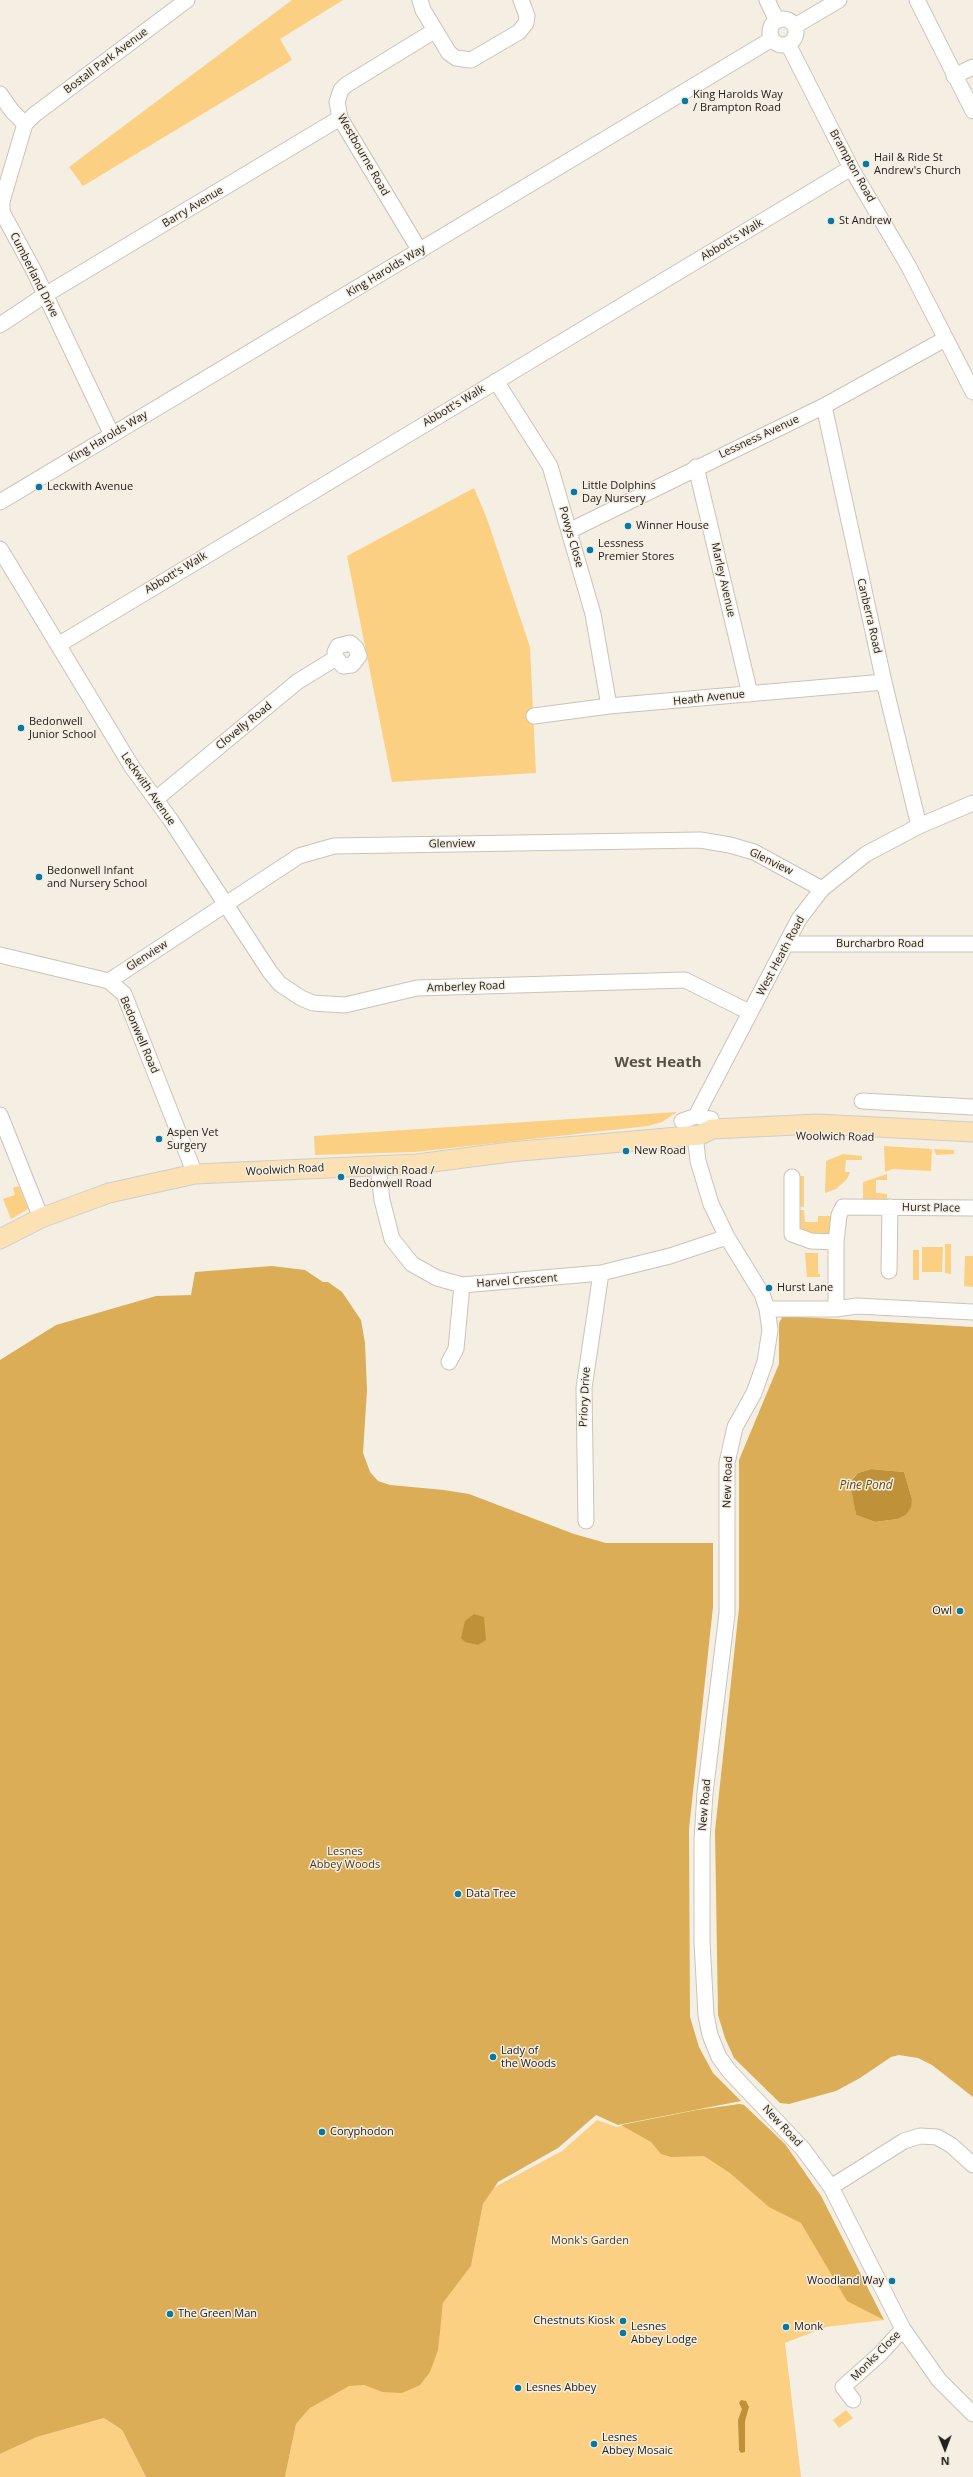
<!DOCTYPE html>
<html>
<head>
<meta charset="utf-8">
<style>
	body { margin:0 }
	#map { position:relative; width:973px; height:2477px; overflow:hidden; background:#f5eee3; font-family:"Open Sans",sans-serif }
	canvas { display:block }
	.north { position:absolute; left:925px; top:2429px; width:40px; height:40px; -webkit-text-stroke:3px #f5eee3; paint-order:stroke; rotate:179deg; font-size:11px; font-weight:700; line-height:16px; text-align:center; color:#23211d }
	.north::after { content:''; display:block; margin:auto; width:14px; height:18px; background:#23211d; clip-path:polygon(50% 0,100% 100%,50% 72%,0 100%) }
</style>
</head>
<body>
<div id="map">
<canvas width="973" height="2477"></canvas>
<div class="north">N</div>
</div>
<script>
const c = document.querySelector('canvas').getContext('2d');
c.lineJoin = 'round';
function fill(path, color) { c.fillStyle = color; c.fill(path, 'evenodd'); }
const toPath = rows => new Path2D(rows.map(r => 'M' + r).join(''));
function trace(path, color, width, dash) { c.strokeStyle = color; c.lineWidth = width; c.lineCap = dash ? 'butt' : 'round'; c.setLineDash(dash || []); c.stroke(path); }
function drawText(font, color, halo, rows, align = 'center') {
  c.font = font + ' "Open Sans",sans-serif'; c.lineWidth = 3; c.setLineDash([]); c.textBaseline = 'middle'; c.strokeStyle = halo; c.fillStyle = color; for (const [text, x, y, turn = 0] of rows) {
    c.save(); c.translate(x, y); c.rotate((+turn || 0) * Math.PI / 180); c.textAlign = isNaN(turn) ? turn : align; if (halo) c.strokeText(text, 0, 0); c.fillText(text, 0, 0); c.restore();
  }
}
const green = toPath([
	[292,0,343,0,280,39,292,60,83,186,69,167],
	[474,488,486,516,530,647,536,773,392,782,347,556],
	[677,1112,662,1122,648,1126,415,1152,315,1155,314,1136],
	[884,1146,932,1149,931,1171,893,1169,885,1172],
	[934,1149,954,1150,954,1154,936,1155],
	[843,1154,862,1156,862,1160,846,1160,845,1172,850,1172,847,1179,836,1189,825,1193,826,1161],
	[887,1174,887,1180,876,1180,876,1193,887,1194,887,1203,863,1203,863,1182],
	[798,1176,804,1176,804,1207,798,1206],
	[19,1186,28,1209,11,1219,3,1199,15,1195,13,1188],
	[798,1210,804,1210,805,1222,818,1222,818,1216,831,1216,831,1230,825,1236,810,1236,801,1231,798,1227],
	[945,1244,951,1244,951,1274,945,1273],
	[922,1247,943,1247,942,1272,922,1272],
	[913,1250,919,1250,919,1280,913,1280],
	[805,1253,818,1253,818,1274,820,1274,820,1277,807,1277],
	[965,1256,973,1256,973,1287,964,1286],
	[740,2104,744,2105,785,2144,821,2196,884,2320,826,2327,785,2343,801,2477,285,2477,296,2424,310,2408,349,2385,364,2385,382,2392,440,2325,443,2303,471,2266,483,2204,493,2188,562,2151,597,2120,617,2127,697,2110],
	[846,2410,853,2418,839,2428,833,2420],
	[104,2418,122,2430,146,2477,0,2477,0,2454,37,2437]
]);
const forest = toPath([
	[272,1266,305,1270,323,1282,328,1282,342,1292,361,1320,365,1343,367,1390,363,1453,370,1472,378,1481,390,1485,444,1490,469,1494,574,1534,606,1543,713,1543,713,1607,689,1829,690,2017,699,2047,713,2073,741,2101,618,2125,596,2115,558,2148,498,2182,483,2204,471,2266,443,2303,438,2350,430,2372,420,2385,402,2393,382,2392,364,2385,349,2386,310,2408,296,2424,285,2477,146,2477,122,2430,104,2418,37,2437,0,2454,0,1360,56,1325,156,1296,191,1295,195,1272],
	[783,1316,973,1327,973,2097,932,2065,918,2058,899,2055,891,2057,860,2078,836,2091,789,2104,780,2103,734,2058,725,2038,718,2015,715,1831,739,1608,739,1460,779,1364,779,1323],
	[871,1469,904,1472,912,1499,906,1515,898,1519,875,1522,856,1515,851,1480,858,1473],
	[740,2104,744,2105,785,2144,821,2196,884,2320,847,2301,801,2223,769,2207,730,2173,704,2156,671,2157,661,2154,651,2142,621,2125,697,2110]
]);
const water = toPath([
	[871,1469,904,1472,912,1499,911,1507,906,1515,898,1519,875,1522,856,1515,850,1482,858,1473],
	[474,1614,484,1617,486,1640,478,1645,465,1642,461,1638,465,1621],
	[741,2400,746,2401,749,2407,745,2421,745,2452,741,2453,739,2450,738,2420,742,2409,739,2403]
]);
const minor = toPath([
	[420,0,423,10,449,53,456,58,471,60,519,32,526,23,527,16,521,0],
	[767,0,776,19],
	[917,0,973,111],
	'770 32a13 13 0 1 1 26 0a13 13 0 1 1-26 0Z',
	[795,26,839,0],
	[789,46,851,168,909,267,973,392],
	[954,76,973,67],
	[0,94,12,111,25,124,2,201,2,212,34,271,112,435],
	[25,124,34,115,187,0],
	[420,251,340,118,337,102,341,90,346,85,434,31],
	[0,325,45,295,340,118],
	[496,381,550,466,593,614,609,706],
	[824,406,884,682,919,826],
	[696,467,750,694],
	[0,502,772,39],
	[569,531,824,406,945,339],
	[0,549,132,767,170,819,270,972,280,984,301,998,313,1003,345,1005,417,988,685,980,749,1012],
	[58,645,851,168],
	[534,716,609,706,884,682],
	[156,799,297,682,336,658,335,652,338,646,350,643,356,648,359,656,352,665,343,666,336,658],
	[787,944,973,944],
	[0,955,109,981,124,994,195,1174],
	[109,981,299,856,334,846,700,840,730,845,754,852,822,889],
	[862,1101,973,1107],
	[0,1115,41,1218],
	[696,1116,799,919,822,889,866,854,919,826,973,803],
	[682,1121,696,1116,711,1119],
	[695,1135,698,1161,711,1204,727,1237,762,1294,767,1309,770,1330,765,1362,754,1393,735,1427,727,1463,727,1614,705,1793,702,1840,702,1942,706,2015,710,2035,719,2057,730,2072,803,2149,831,2187,903,2329,939,2380,973,2414],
	[378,1166,382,1200,392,1239,412,1264,437,1278,462,1285,601,1273,670,1256,727,1237],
	[792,1177,792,1234,811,1241,836,1242],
	[889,1271,890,1207],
	[767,1309,836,1309,857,1306,973,1312],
	[836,1309,836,1242,839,1215,843,1207,973,1208],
	[449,1362,456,1349,462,1285],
	[586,1521,584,1388,601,1273],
	[831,2187,904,2141,920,2136,937,2137,951,2145,973,2165],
	[853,2400,843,2387,879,2355,903,2329]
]);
const major = toPath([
	[0,1239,41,1218,109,1193,195,1174,417,1164,510,1152,700,1135,712,1129,818,1124,973,1132]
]);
const markers = [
	[685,101,4,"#047aa2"],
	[866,164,4,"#047aa2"],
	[831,221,4,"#047aa2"],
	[39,487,4,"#047aa2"],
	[574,492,4,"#047aa2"],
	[628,526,4,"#047aa2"],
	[590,550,4,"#047aa2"],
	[21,728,4,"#047aa2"],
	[39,877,4,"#047aa2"],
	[159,1139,4,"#047aa2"],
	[626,1151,4,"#047aa2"],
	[341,1177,4,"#047aa2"],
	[769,1288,4,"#047aa2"],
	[960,1611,4,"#047aa2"],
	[458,1894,4,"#047aa2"],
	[493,2057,4,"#047aa2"],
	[322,2132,4,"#047aa2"],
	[892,2281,4,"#047aa2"],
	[170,2314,4,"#047aa2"],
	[623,2321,4,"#047aa2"],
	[786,2327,4,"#047aa2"],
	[623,2333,4,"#047aa2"],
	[518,2388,4,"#047aa2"],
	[594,2444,4,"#047aa2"]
];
const streetNames = [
	["Bostall Park Avenue",106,61,-37],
	["Westbourne Road",363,155,60],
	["Brampton Road",852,166,61],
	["Barry Avenue",193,207,-31],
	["Abbott's Walk",732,240,-31],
	["King Harolds Way",386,271,-31],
	["Cumberland Drive",34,275,63],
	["Abbott's Walk",454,406,-31],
	["King Harolds Way",108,437,-31],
	["Lessness Avenue",759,437,-25],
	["Powys Close",571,537,74],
	["Abbott's Walk",176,573,-31],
	["Marley Avenue",723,580,77],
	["Canberra Road",869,616,77],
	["Heath Avenue",709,698,-6],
	["Clovelly Road",244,726,-39],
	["Leckwith Avenue",148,789,55],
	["Glenview",452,844,-1],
	["Glenview",771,862,26],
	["Burcharbro Road",880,944],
	["Glenview",147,956,-33],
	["West Heath Road",781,956,-62],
	["Amberley Road",466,987,-2],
	["Bedonwell Road",139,1035,67],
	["Woolwich Road",835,1137,1],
	["Woolwich Road",285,1170,-3],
	["Hurst Place",931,1208,1],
	["Harvel Crescent",517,1281,-4],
	["Priory Drive",585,1397,-87],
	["New Road",728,1482,-88],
	["New Road",705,1805,-85],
	["New Road",782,2126,47],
	["Monks Close",876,2356,-45]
];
const poiNames = [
	["King Harolds Way",693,95],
	["/ Brampton Road",693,108],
	["Hail & Ride St",874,158],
	["Andrew's Church",874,171],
	["St Andrew",839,221],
	["Little Dolphins",582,486],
	["Day Nursery",582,499],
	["Leckwith Avenue",47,487],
	["Winner House",636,526],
	["Lessness",598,544],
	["Premier Stores",598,557],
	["Bedonwell",29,722],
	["Junior School",29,735],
	["Bedonwell Infant",47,871],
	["and Nursery School",47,884],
	["Aspen Vet",167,1133],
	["Surgery",167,1146],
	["New Road",634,1151],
	["Woolwich Road /",349,1171],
	["Bedonwell Road",349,1184],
	["Hurst Lane",777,1288],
	["Owl",952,1611,"right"],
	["Data Tree",466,1894],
	["Lady of",501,2051],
	["the Woods",501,2064],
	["Coryphodon",330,2132],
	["Woodland Way",884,2281,"right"],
	["The Green Man",178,2314],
	["Chestnuts Kiosk",615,2321,"right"],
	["Lesnes",631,2327],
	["Abbey Lodge",631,2340],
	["Monk",794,2327],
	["Lesnes Abbey",526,2388],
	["Lesnes",602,2438],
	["Abbey Mosaic",602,2451]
];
const parkNames = [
	["Lesnes",345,1852],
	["Abbey Woods",345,1865],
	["Monk's Garden",590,2241]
];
const waterNames = [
	["Pine Pond",866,1486]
];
const districtNames = [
	["West Heath",658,1063]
];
fill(green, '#fcd083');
fill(forest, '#dcad57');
fill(water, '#bf9138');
trace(minor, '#cac3b9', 17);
trace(major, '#cfcecd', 21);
trace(minor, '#fff', 15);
trace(major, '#fbe1b3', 19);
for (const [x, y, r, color] of markers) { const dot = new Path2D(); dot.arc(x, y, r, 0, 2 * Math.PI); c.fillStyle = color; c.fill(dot); trace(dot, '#f5eee3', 1.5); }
drawText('11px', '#23211d', '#f5eee3', streetNames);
drawText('11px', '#23211d', '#f5eee3', poiNames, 'left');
drawText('11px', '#4c3813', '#f5eee3', parkNames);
drawText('italic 12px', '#6c4d06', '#f5eee3', waterNames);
drawText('bold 15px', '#575148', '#f5eee3', districtNames);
</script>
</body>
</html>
